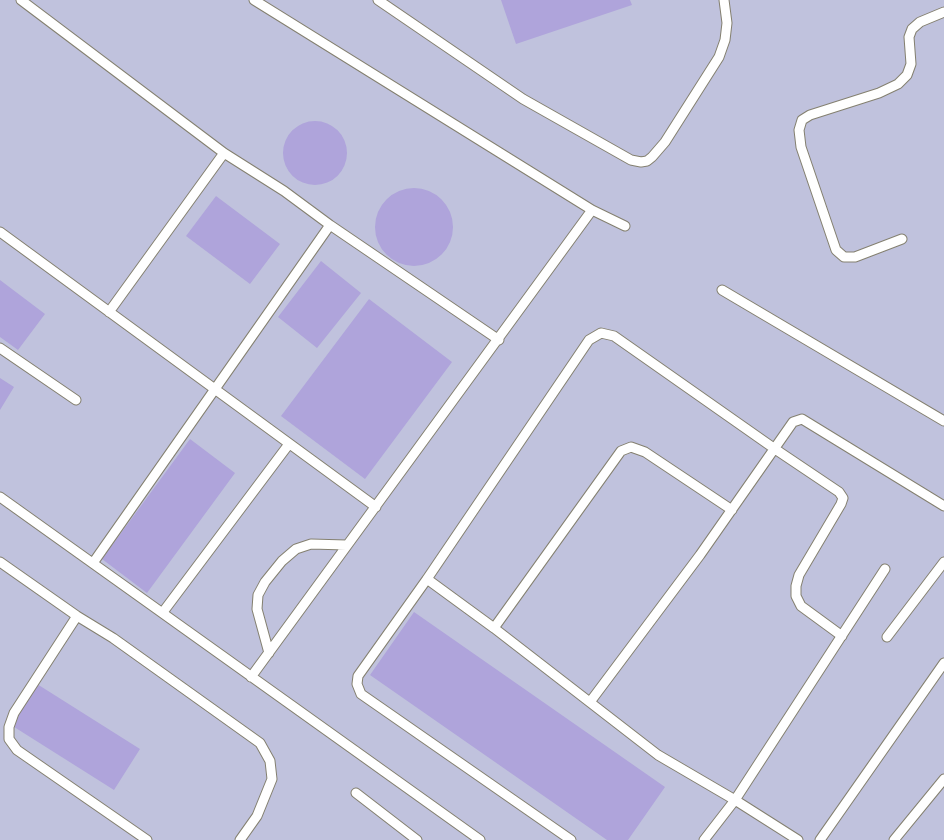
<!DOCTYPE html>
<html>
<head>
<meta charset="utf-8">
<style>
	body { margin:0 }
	canvas { display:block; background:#ede3c5 }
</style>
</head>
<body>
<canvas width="944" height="840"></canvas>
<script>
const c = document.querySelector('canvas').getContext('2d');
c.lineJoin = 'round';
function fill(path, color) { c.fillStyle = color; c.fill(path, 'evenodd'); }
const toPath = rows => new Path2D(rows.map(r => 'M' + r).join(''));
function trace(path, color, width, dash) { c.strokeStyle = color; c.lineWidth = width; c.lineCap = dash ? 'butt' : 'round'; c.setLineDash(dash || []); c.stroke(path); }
const industrial = toPath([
	[0,0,944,0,944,840,0,840]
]);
const building = toPath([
	[501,0,630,0,632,5,516,44],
	'283 153a32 32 0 1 1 64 0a32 32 0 1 1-64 0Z',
	'375 227a39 39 0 1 1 78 0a39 39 0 1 1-78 0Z',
	[216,196,280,244,250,284,186,236],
	[321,261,361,293,317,348,278,317],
	[0,280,45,314,18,350,0,337],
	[369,299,452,362,365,479,281,416],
	[0,378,14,387,0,410],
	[190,439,235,473,147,593,102,559],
	[414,612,665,787,628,840,607,840,370,675],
	[37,684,140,749,114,790,11,725]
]);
const lane = toPath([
	[21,0,224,153,284,191,330,225,499,340],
	[254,0,592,210,625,226],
	[378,0,523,99,631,160,641,162,647,161,652,157,665,142,719,57,725,40,727,23,724,0],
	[0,232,376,507],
	[902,239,855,257,844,257,836,250,801,147,799,130,802,120,810,115,879,93,898,84,907,75,911,64,909,37,912,29,920,22,944,12],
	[722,290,944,421],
	[109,312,224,153],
	[0,348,76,400],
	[0,497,480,840],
	[0,562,77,616,113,638,260,743,270,761,272,779,257,816,240,840],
	[93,563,330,225],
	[427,579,494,628,658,755,735,800,798,840],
	[163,612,289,444],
	[77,616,14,713,9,727,9,739,17,750,147,840],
	[494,628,621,451,631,447,645,452,732,510],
	[887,637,944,562],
	[269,653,257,609,258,595,265,582,282,561,296,549,311,544,346,545],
	[251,677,592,210],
	[590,702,700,555,793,422,802,419,944,506],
	[356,793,417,840],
	[571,840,361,694,357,684,358,676,427,579,589,340,601,333,614,336,775,449,839,492,843,498,841,504,799,575,796,586,796,596,801,606,842,636],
	[704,840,735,800,885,569],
	[820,840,944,663],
	[894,840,944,779]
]);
fill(industrial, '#c0c2dd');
fill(building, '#afa4db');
trace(lane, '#848070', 11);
trace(lane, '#fff', 9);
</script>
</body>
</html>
